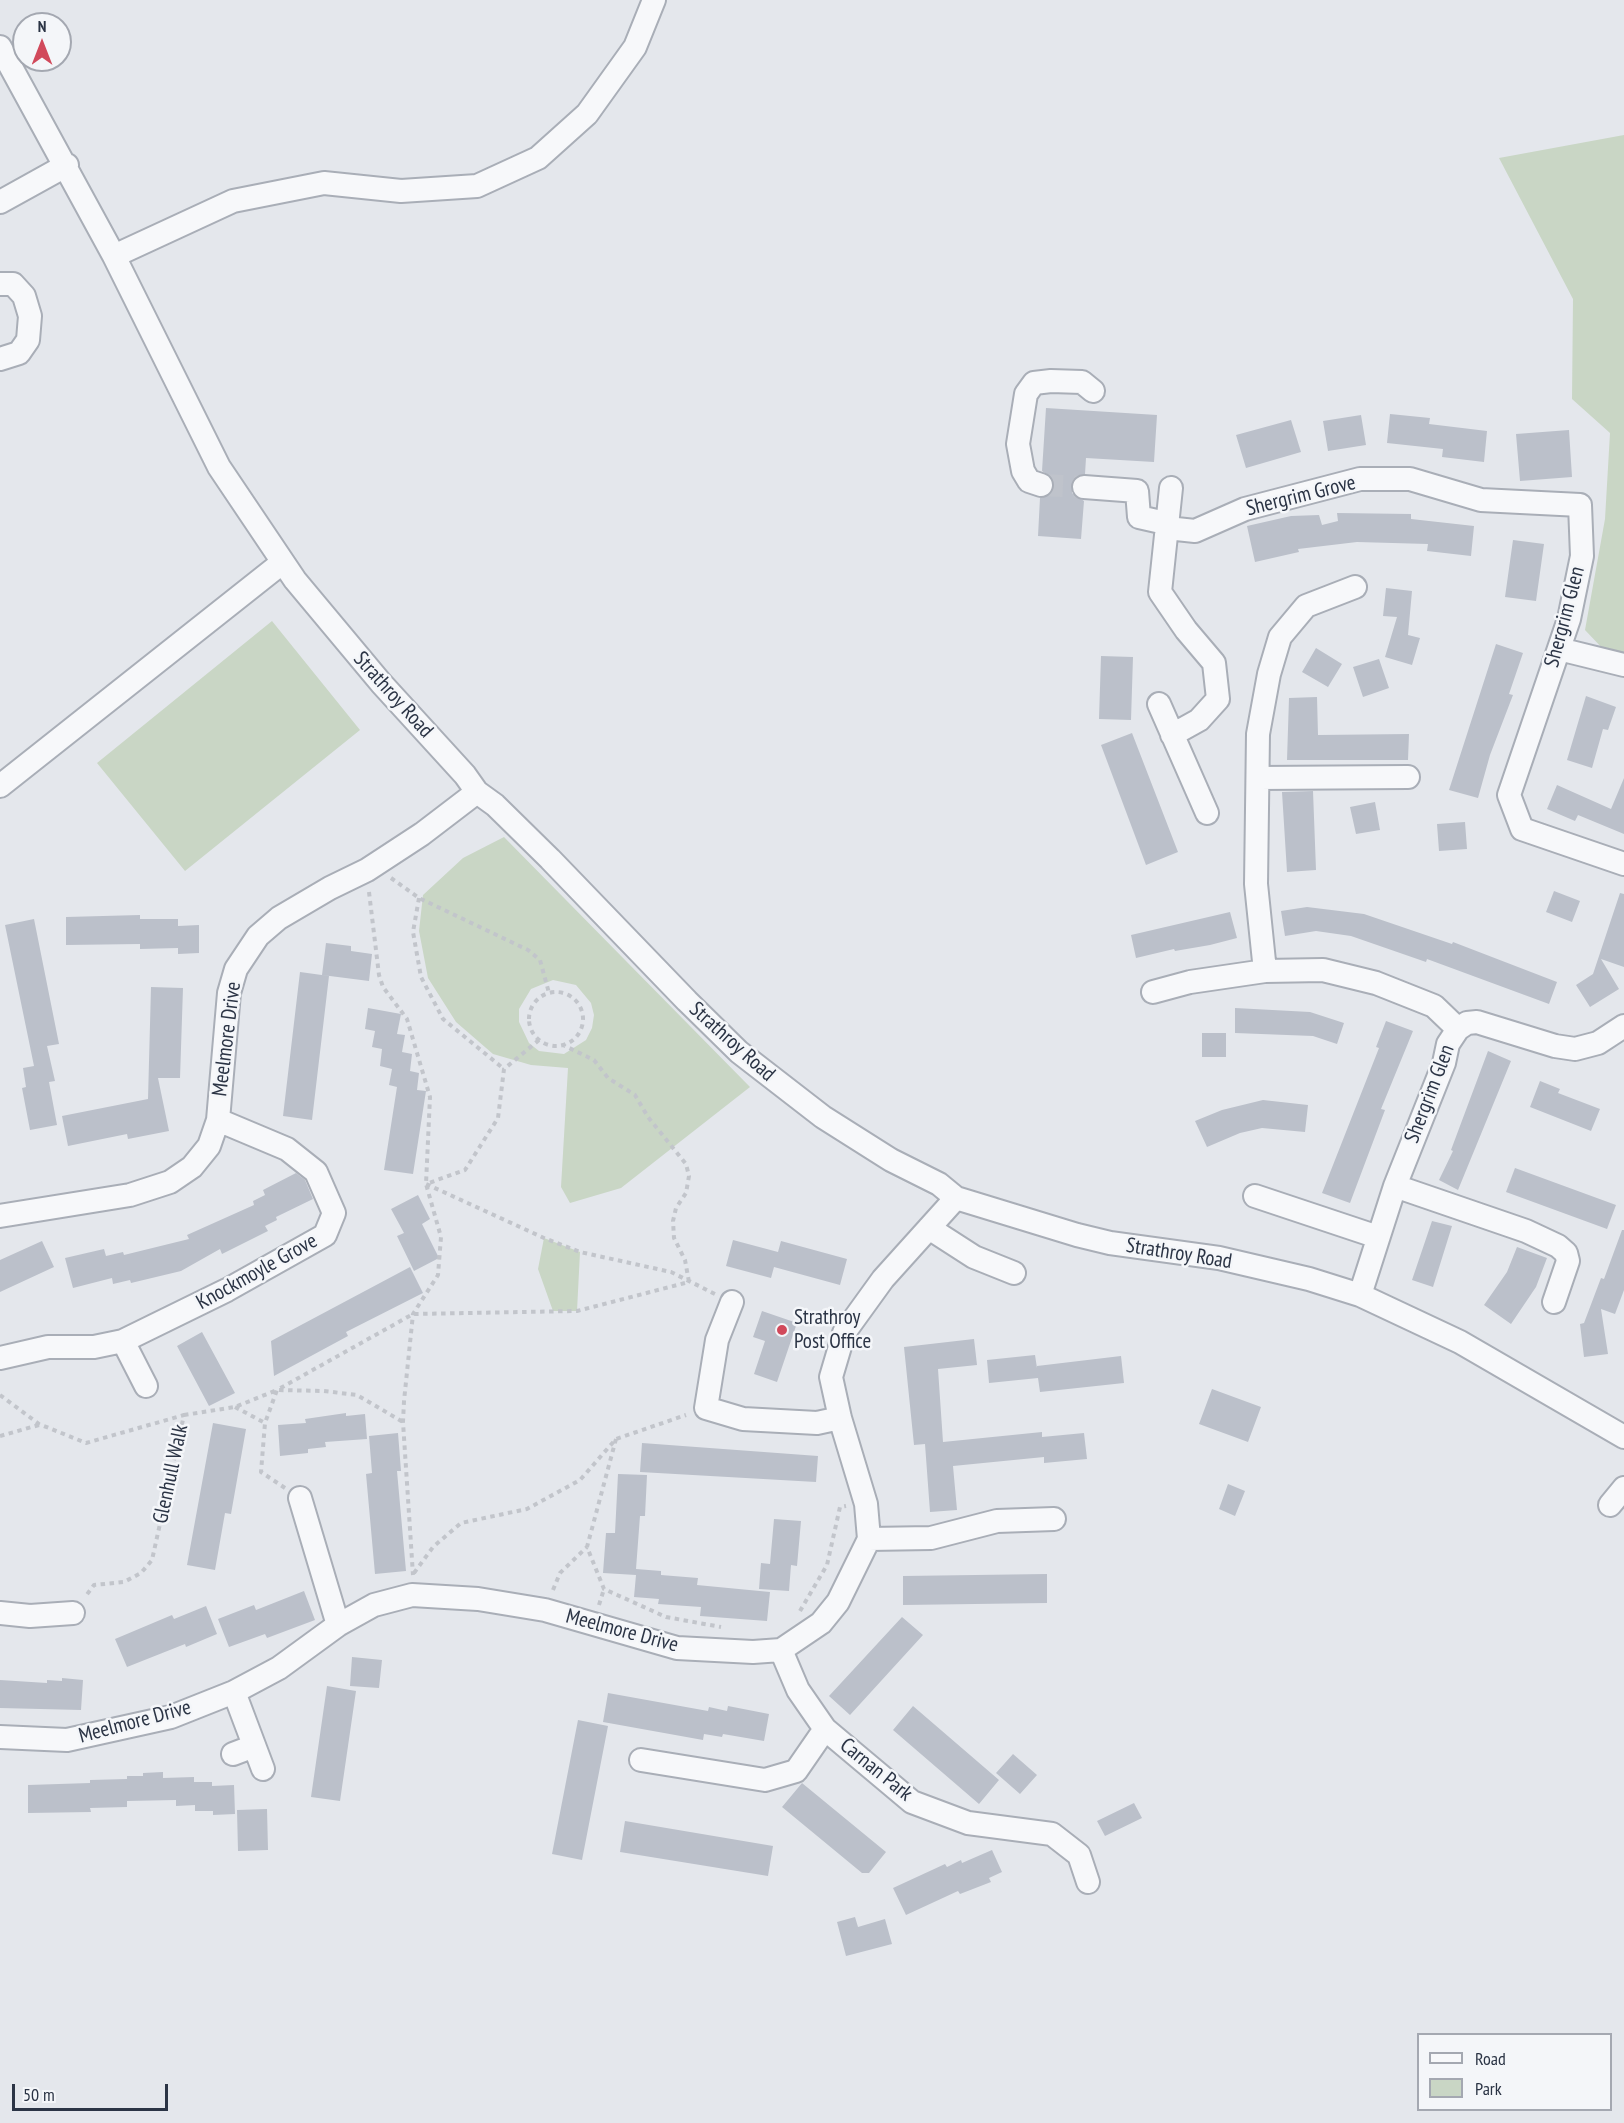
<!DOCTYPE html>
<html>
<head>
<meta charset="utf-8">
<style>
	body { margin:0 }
	#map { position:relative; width:1624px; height:2123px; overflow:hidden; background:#e4e7ec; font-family:"PT Sans Narrow",sans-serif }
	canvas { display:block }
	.legend { position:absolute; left:1417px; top:2033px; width:195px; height:78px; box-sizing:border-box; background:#f4f6f9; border:2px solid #a4a8b1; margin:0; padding:8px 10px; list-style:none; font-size:18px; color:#2b3445 }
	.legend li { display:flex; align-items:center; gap:12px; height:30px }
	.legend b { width:30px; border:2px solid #a4a8b1 }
	.north { position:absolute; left:12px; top:12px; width:60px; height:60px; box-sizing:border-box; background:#f4f6f9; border:2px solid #a4a8b1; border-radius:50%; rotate:0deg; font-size:16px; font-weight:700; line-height:24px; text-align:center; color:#2b3445 }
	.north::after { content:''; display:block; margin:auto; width:21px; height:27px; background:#d1495b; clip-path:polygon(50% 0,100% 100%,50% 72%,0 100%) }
	.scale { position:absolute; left:12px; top:2084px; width:156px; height:27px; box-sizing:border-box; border:3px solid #2b3445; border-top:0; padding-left:8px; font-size:18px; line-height:21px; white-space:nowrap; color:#2b3445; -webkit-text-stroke:4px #f4f6f9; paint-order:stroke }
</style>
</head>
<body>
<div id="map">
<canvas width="1624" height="2123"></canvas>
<ul class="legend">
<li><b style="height:8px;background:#f7f8fa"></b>Road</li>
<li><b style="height:16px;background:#c9d6c5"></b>Park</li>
</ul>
<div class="north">N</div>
<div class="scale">50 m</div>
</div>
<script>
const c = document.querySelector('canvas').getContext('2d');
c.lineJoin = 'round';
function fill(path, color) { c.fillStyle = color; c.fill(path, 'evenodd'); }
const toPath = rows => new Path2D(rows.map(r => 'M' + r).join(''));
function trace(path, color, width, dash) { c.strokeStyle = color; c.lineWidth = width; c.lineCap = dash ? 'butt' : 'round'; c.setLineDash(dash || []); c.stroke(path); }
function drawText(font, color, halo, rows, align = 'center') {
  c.font = font + ' "PT Sans Narrow",sans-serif'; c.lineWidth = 5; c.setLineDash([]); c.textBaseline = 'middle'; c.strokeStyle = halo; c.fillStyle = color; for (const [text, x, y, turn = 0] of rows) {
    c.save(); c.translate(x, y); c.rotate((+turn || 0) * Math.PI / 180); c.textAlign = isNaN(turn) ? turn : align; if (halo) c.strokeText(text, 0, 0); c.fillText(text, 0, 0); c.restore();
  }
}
const green = toPath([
	[1624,135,1624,652,1604,650,1585,630,1605,519,1610,433,1572,399,1573,299,1499,158],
	[272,621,360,730,185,871,97,763],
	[504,837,750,1087,621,1188,570,1203,561,1187,568,1068,531,1065,493,1054,456,1022,428,978,419,931,423,895,463,858],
	[553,980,576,985,591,1003,594,1015,592,1028,586,1040,564,1054,539,1051,529,1043,519,1022,519,1009,531,989],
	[544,1238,580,1252,577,1311,553,1311,538,1269]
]);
const building = toPath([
	[1046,408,1157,415,1154,462,1086,458,1085,474,1073,480,1072,493,1084,501,1081,539,1038,536,1040,498,1049,495,1054,489,1051,477,1042,471],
	[1390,414,1430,418,1429,424,1487,431,1484,462,1442,457,1443,449,1387,443],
	[1361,415,1366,445,1328,451,1323,421],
	[1291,420,1301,452,1246,468,1236,435],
	[1569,430,1572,477,1520,481,1516,434],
	[1337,513,1411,514,1411,519,1474,526,1471,556,1427,551,1428,544,1357,542,1298,549,1299,552,1255,562,1247,526,1291,516,1319,515,1322,525,1338,521],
	[1513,540,1544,544,1536,601,1505,597],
	[1386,588,1412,591,1408,635,1420,638,1412,665,1385,657,1397,617,1383,616],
	[1496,644,1523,653,1509,694,1513,695,1490,755,1478,798,1449,790],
	[1316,648,1342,664,1328,687,1302,672],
	[1101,656,1133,657,1131,720,1099,719],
	[1379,659,1389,688,1363,697,1353,667],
	[1586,696,1616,707,1608,730,1603,729,1592,768,1567,760],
	[1317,697,1318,735,1409,734,1408,760,1287,760,1289,698],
	[1132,733,1178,852,1146,865,1101,745],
	[1624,778,1624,834,1578,815,1575,821,1547,809,1557,785,1611,809],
	[1313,791,1316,870,1287,872,1282,792],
	[1375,802,1380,830,1356,834,1350,807],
	[1465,822,1467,849,1439,851,1437,824],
	[1554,891,1580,901,1572,922,1546,912],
	[1620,893,1624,894,1624,967,1601,959,1619,989,1590,1007,1576,985,1593,974],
	[1307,907,1364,914,1452,944,1453,942,1557,982,1549,1004,1427,959,1426,962,1351,936,1316,931,1285,936,1281,911],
	[1230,912,1237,938,1210,945,1175,951,1174,949,1136,958,1131,935],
	[140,915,140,919,178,919,178,926,199,925,199,953,178,954,178,948,140,949,140,944,66,945,66,917],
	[34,919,59,1044,47,1046,55,1081,49,1082,57,1125,30,1130,22,1088,26,1087,23,1068,34,1066,5,925],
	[326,943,351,946,351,951,372,954,369,981,322,975],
	[300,972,329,976,312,1120,283,1116],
	[151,987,183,988,180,1078,158,1078,169,1131,128,1139,127,1134,68,1146,62,1116,148,1099],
	[368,1008,401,1014,397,1034,405,1035,402,1052,412,1054,410,1071,419,1073,417,1090,426,1091,413,1174,384,1170,397,1087,389,1085,392,1069,380,1066,382,1049,372,1047,375,1031,365,1029],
	[1235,1008,1310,1012,1344,1023,1337,1044,1313,1036,1235,1033],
	[1386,1021,1413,1031,1381,1109,1385,1110,1350,1203,1322,1193,1379,1048,1376,1047],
	[1202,1033,1226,1033,1226,1057,1202,1057],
	[1488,1051,1511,1061,1458,1190,1439,1180,1453,1151,1451,1150],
	[1540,1081,1560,1089,1558,1093,1600,1109,1591,1131,1530,1107],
	[1263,1100,1308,1105,1305,1132,1262,1128,1240,1133,1207,1147,1195,1121,1222,1110],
	[1515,1168,1616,1205,1607,1229,1506,1192],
	[296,1173,305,1180,313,1199,276,1217,277,1220,265,1226,268,1231,222,1254,220,1249,181,1271,131,1283,130,1280,113,1284,112,1278,73,1288,65,1258,104,1249,106,1256,123,1252,124,1255,189,1239,187,1235,254,1205,253,1201,265,1195,263,1190],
	[418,1195,430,1219,422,1224,439,1258,414,1271,397,1236,404,1233,391,1209],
	[1432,1221,1452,1226,1433,1287,1412,1280],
	[1622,1230,1624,1230,1624,1290,1615,1314,1601,1309,1608,1354,1584,1357,1580,1324,1584,1323,1601,1278,1604,1279],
	[733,1240,778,1252,781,1241,847,1259,840,1285,774,1267,771,1278,726,1266],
	[42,1241,54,1267,0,1292,0,1260],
	[1517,1247,1547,1258,1536,1287,1511,1324,1484,1305,1507,1272],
	[410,1267,423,1293,346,1332,348,1336,274,1376,271,1341],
	[762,1311,797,1323,777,1382,754,1374,765,1341,753,1337],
	[202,1332,235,1393,209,1406,177,1346],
	[974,1339,977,1365,938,1369,943,1442,1042,1432,1042,1437,1084,1433,1087,1459,1044,1463,1044,1457,953,1466,957,1510,930,1512,925,1444,914,1445,904,1347],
	[1035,1355,1037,1368,1037,1366,1121,1356,1124,1383,1040,1392,1038,1378,989,1383,987,1360],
	[1212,1389,1261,1407,1248,1442,1199,1424],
	[346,1413,346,1416,365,1414,367,1439,325,1442,326,1447,308,1449,308,1453,280,1456,278,1425,306,1423,305,1419],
	[213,1423,246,1429,231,1514,225,1513,215,1570,187,1565],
	[398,1433,401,1471,397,1471,406,1571,375,1574,366,1474,372,1473,369,1436],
	[642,1443,818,1456,816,1482,640,1472],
	[618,1474,647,1475,645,1516,640,1516,636,1569,661,1571,661,1575,698,1578,697,1585,770,1592,767,1621,700,1616,701,1607,658,1604,659,1599,634,1597,636,1575,603,1573,606,1533,615,1533],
	[1228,1484,1245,1491,1235,1516,1219,1509],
	[774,1519,801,1521,797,1566,791,1565,789,1591,759,1589,761,1563,770,1564],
	[1047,1574,1047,1603,903,1605,903,1576],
	[304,1591,315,1620,267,1638,265,1634,229,1647,218,1619,254,1605,256,1610],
	[206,1606,217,1634,186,1647,185,1644,127,1667,115,1639,172,1615,174,1619],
	[902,1617,923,1635,850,1715,829,1696],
	[352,1657,382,1660,379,1688,350,1686],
	[62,1678,83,1680,81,1710,0,1708,0,1680,47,1683,47,1680,62,1681],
	[327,1686,356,1691,340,1801,311,1797],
	[608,1693,708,1711,709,1707,727,1711,728,1706,769,1714,764,1741,723,1734,722,1737,704,1734,703,1740,603,1722],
	[913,1706,999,1780,979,1804,893,1730],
	[578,1720,608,1726,582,1860,552,1854],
	[1013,1754,1037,1775,1020,1794,996,1773],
	[163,1772,163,1778,194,1777,194,1782,212,1782,212,1786,234,1785,235,1814,213,1815,213,1811,195,1811,195,1805,176,1806,176,1800,127,1801,127,1807,90,1808,91,1812,28,1813,28,1785,90,1783,90,1780,127,1779,127,1776,143,1776,143,1773],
	[802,1783,886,1852,869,1873,862,1873,782,1807],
	[1134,1803,1142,1818,1105,1836,1097,1821],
	[267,1809,268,1850,238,1851,237,1810],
	[625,1821,773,1846,768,1876,620,1852],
	[992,1850,1002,1872,989,1878,991,1882,960,1894,958,1891,906,1915,893,1888,945,1864,947,1867,961,1860,962,1863],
	[855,1917,858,1927,885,1919,892,1944,846,1956,837,1922]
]);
const minorTunnel = toPath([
	[1041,485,1084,487]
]);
const path = toPath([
	[391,878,419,898,528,950,540,960,549,993],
	[369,892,379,975,383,987,407,1019,430,1097,426,1184,441,1237,438,1275,413,1314,404,1401,403,1422,413,1575],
	[419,898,413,932,421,977,443,1019,504,1069],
	'529 1019a27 27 0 1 1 54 0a27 27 0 1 1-54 0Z',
	[539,1040,504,1069,498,1118,465,1170,426,1184,544,1238,580,1252,671,1272,715,1294],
	[0,1395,39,1424,86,1443,184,1415,152,1560,141,1573,124,1582,94,1585,85,1597],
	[235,1407,265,1423],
	[184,1415,235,1407,277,1390,324,1391,357,1395,403,1422],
	[0,1436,39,1425],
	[616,1439,587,1547,604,1589,666,1617,721,1627],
	[285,1488,261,1472,265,1423,277,1390,413,1314,577,1311,689,1282,685,1260,674,1238,673,1221,676,1208,686,1193,689,1176,686,1164,648,1117,635,1095,608,1078,594,1060,563,1045],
	[414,1573,433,1547,461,1523,527,1509,580,1480,616,1439,686,1415],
	[553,1590,560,1573,587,1547],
	[599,1605,604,1589],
	[800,1611,827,1565,840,1507,846,1506]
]);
const minor = toPath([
	[0,47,114,256,219,467,295,580,381,683,465,775,477,792,495,805,550,859,687,1001,739,1052,823,1117,891,1160,939,1184,956,1198,1077,1235,1110,1243,1219,1258,1309,1279,1360,1295,1460,1342,1624,1437],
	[0,202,67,165],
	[114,256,233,201,324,183,401,191,477,186,538,158,587,114,635,47,654,0],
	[0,284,13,284,24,296,30,316,28,340,19,353,0,359],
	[1041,485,1029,481,1023,471,1018,444,1026,394,1034,383,1051,381,1082,382,1093,391],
	[1084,487,1137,491,1139,517,1161,522,1167,528,1195,531,1245,509,1360,479,1410,479,1481,500,1580,505,1582,556,1569,619,1509,795,1522,829,1624,864],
	[1171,488,1160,592,1186,630,1214,663,1218,699,1199,720,1172,735],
	[1559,649,1624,665],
	[1159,704,1207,813],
	[1259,778,1408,777],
	[0,786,283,562],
	[1265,971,1256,884,1258,734,1269,674,1280,637,1306,606,1355,587],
	[1153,992,1190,982,1265,971,1323,970,1376,983,1434,1006,1458,1029],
	[1395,1186,1526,1231,1558,1246,1566,1253,1568,1261,1554,1302],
	[1255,1196,1378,1237],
	[0,1216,130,1195,170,1182,192,1167,209,1146,218,1120,229,993,236,969,258,936,279,918,330,888,367,870,422,834,477,792],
	[929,1228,974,1257,1014,1273],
	[1360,1295,1395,1186,1444,1063,1448,1044,1458,1029,1467,1023,1477,1022,1555,1046,1575,1049,1598,1043,1624,1026],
	[732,1302,717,1340,706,1408,743,1419,817,1423,840,1418],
	[123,1341,146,1386],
	[0,1358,48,1347,94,1347,123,1341,227,1290,325,1235,334,1213,316,1172,287,1149,218,1120],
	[300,1498,338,1625],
	[1610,1505,1624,1488],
	[869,1539,931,1538,997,1521,1054,1519],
	[0,1613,30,1616,73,1613],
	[781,1650,798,1690,825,1729,912,1802,968,1823,1052,1834,1079,1855,1088,1882],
	[234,1692,263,1769],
	[0,1737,67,1740,171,1717,234,1692,279,1668,338,1625,374,1605,412,1595,478,1599,545,1610,677,1648,753,1652,781,1650,821,1623,838,1602,869,1539,866,1504,840,1418,831,1377,844,1333,883,1279,956,1198],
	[233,1754,254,1746],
	[641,1760,765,1780,796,1771,825,1729]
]);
const markers = [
	[782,1330,6,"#d1495b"]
];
const streetNames = [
	["Shergrim Grove",1301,496,-14],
	["Shergrim Glen",1565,617,-75],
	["Strathroy Road",393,695,48],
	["Meelmore Drive",227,1039,-83],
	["Strathroy Road",732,1042,42],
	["Shergrim Glen",1430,1094,-69],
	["Strathroy Road",1179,1254,9],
	["Knockmoyle Grove",257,1272,-29],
	["Glenhull Walk",171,1474,-78],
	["Meelmore Drive",622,1631,15],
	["Meelmore Drive",135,1722,-15],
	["Carnan Park",876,1770,39]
];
const poiNames = [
	["Strathroy",794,1318],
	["Post Office",794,1342]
];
fill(green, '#c9d6c5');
fill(building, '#bbc0ca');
trace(minorTunnel, '#bfc3cb', 22, [22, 11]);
trace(minor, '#a9aeb7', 26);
trace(path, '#c2c5cb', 4, [4.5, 4.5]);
trace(minor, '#f7f8fa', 22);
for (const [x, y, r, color] of markers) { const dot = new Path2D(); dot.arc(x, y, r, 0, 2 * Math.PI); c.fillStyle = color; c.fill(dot); trace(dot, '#f4f6f9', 2); }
drawText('21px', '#2b3445', '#f4f6f9', streetNames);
drawText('21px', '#2b3445', '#f4f6f9', poiNames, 'left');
</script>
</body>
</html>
